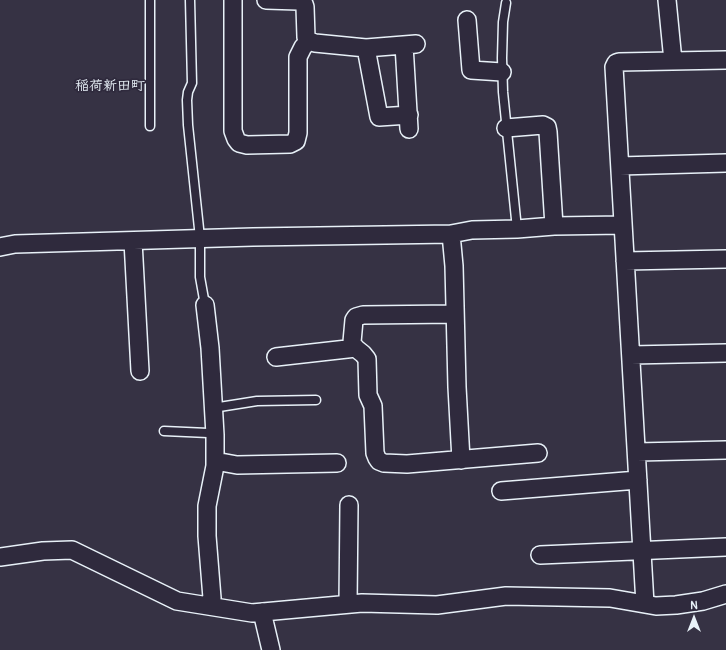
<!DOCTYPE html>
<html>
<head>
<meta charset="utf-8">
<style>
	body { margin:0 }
	#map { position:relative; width:726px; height:650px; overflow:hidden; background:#363244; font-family:Pangolin,sans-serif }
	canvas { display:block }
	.north { position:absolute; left:674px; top:598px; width:40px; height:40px; -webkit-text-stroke:3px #2f2a3d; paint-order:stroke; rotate:0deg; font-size:11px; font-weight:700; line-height:16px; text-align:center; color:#e8f1f8 }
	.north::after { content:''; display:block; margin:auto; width:14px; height:18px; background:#e8f1f8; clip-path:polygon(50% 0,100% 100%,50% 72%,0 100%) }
</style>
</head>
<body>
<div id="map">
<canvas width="726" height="650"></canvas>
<div class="north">N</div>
</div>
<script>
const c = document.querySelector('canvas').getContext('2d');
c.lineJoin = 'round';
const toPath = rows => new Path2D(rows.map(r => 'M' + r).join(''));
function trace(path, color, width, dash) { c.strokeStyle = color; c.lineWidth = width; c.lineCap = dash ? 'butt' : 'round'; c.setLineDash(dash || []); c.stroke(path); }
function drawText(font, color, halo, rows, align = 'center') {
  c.font = font + ' Pangolin,"Klee One",sans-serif'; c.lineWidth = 3.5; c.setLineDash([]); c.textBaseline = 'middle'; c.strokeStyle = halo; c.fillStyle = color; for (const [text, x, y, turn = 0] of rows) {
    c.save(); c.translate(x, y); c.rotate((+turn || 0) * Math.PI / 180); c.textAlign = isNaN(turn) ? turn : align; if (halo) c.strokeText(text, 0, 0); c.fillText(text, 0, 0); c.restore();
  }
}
const service = toPath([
	[150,0,150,126],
	[190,0,192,83,188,92,187,100,188,125,200,238,200,277,205,305],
	[506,3,503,22,502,58,503,92,517,229],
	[213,408,257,401,316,400],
	[164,431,208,433,215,433]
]);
const minor = toPath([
	[233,0,233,131,236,139,239,143,247,145,290,144,296,141,298,133,298,57,303,47,309,41],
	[266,0,298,1,304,4,305,7,306,37,307,40,315,43,366,48,416,44],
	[667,0,673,61],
	[467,20,471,70,502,72],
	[404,45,409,129],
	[366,48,379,117,409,115],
	[506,128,543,125,547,127,548,132,554,226],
	[620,166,726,163],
	[451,234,454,266,457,387,461,460],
	[133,241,140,371],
	[0,247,15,244,253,237,451,234,472,230,517,229,554,226,623,225],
	[625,261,726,259],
	[205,305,210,348,215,435,215,466,207,506,207,536,212,598,211,606],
	[455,314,363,315,356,317,354,320,352,342,353,346,363,354,367,359,368,395,373,406,375,453,377,458,379,461,384,463,407,464,538,453],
	[631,355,726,353],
	[276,357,356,348],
	[637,452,726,450],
	[215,461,237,465,337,463],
	[501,491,638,480],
	[540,555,726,547],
	[0,557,43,551,72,550,177,601,252,613,362,603,437,605,506,596,610,598,656,606,676,605,703,601,726,594],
	[348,604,349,505],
	[645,604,614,67,616,63,619,62,726,60],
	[262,612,271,650]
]);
const quarterNames = [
	["稲荷新田町",110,86]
];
trace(service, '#e8f1f8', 11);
trace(minor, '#e8f1f8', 20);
trace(service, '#2f2a3d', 8);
trace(minor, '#2f2a3d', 17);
drawText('bold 14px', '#e8f1f8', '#2f2a3d', quarterNames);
</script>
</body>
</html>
